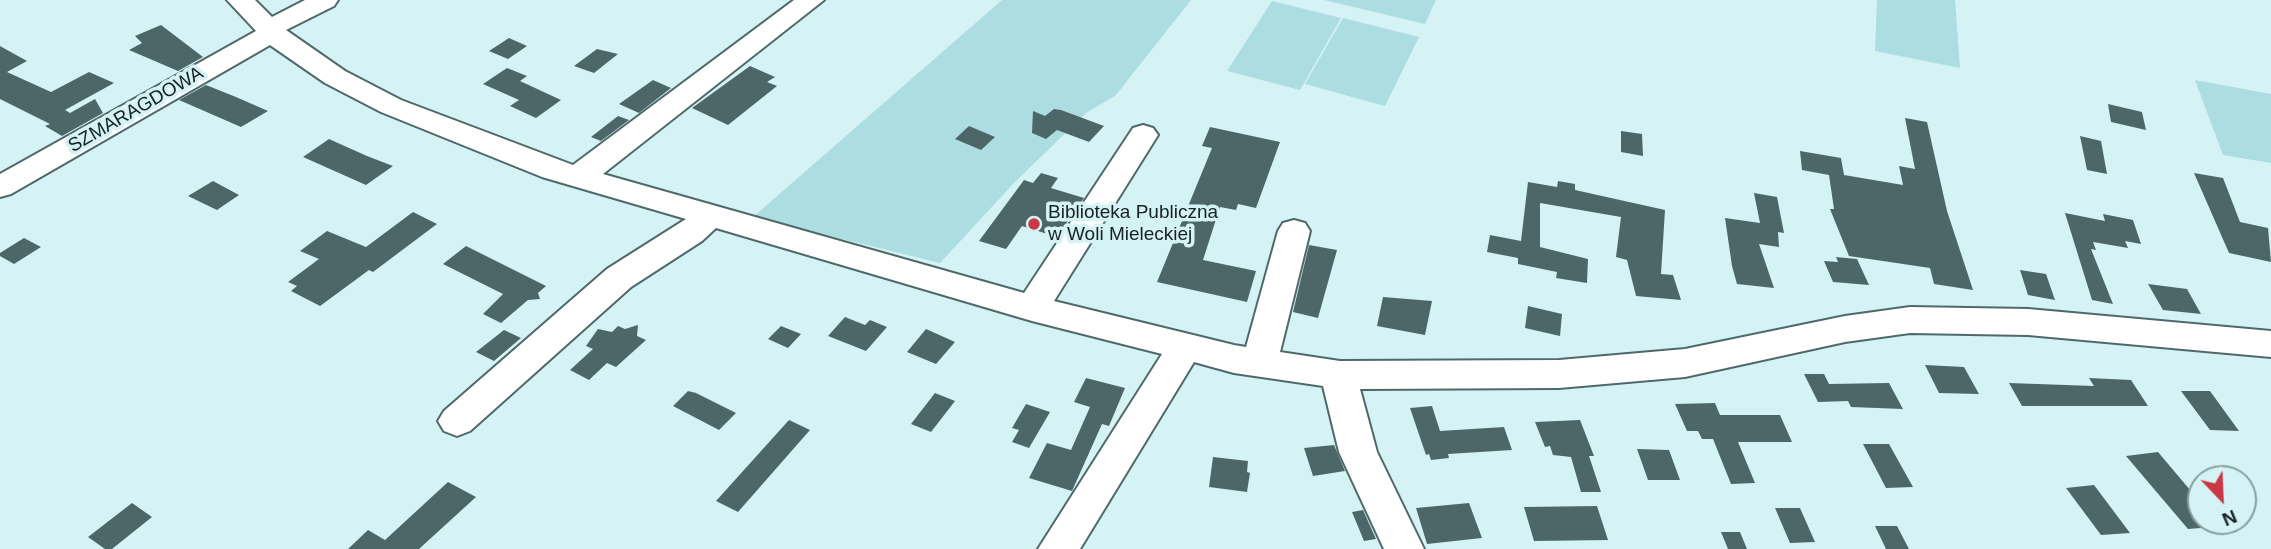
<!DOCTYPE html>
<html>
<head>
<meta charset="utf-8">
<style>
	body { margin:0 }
	#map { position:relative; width:2271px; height:549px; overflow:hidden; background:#d5f3f5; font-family:Helvetica,sans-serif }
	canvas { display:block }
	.north { position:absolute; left:2187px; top:465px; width:70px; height:70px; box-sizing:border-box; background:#d5f3f5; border:2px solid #899fa1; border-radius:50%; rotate:157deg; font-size:19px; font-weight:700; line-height:28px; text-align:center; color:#172222 }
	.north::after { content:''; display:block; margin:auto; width:24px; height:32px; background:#c93944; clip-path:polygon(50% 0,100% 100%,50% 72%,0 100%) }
</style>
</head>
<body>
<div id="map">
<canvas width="2271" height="549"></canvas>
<div class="north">N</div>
</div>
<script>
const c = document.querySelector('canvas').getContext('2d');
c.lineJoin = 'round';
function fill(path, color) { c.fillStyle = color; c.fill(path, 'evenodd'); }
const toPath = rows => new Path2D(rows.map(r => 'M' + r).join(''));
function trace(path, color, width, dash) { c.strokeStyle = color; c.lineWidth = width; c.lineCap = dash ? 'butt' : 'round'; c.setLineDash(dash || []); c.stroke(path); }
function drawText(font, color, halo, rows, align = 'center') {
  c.font = font + ' Helvetica,sans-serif'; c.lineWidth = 7; c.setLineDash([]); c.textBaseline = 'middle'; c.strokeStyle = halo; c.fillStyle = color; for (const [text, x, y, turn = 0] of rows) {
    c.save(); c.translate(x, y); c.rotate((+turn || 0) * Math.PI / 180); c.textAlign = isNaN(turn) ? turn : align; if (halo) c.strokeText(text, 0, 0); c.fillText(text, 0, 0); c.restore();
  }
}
const green = toPath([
	[1002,0,1191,0,1116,95,1086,113,1013,184,940,263,753,217],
	[1324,0,1436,0,1425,24],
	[1877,0,1955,0,1960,68,1875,51],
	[1272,1,1341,18,1300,90,1227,71],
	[1343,18,1419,37,1385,106,1305,84],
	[2195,80,2271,94,2271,163,2223,155]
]);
const building = toPath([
	[161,25,203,57,178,71,129,50,142,43,135,36],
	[509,38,527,46,508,59,489,51],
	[0,46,27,61,7,72,51,92,89,72,114,83,65,110,70,113,95,99,103,113,62,136,45,126,50,124,0,99],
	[597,49,618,54,594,73,574,66],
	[750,66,775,77,767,82,777,86,728,125,692,108],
	[507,68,527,76,520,81,561,100,536,118,510,106,519,100,483,84],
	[653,80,671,88,639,113,619,104],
	[206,85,236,97,268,111,241,127,179,100],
	[2108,104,2142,112,2146,130,2111,122],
	[1054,109,1061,110,1104,126,1089,142,1057,130,1046,139,1032,133,1033,111,1045,116],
	[618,116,629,120,601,141,591,137],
	[1905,118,1927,122,1947,211,1973,290,1934,284,1930,268,1849,256,1830,209,1834,209,1829,175,1802,170,1800,151,1841,158,1844,175,1903,185,1899,166,1915,169],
	[969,126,995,137,981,150,955,139],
	[1210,127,1280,142,1256,208,1238,204,1236,210,1220,207,1203,260,1256,271,1247,302,1157,282,1212,148,1202,146],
	[1621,131,1642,134,1643,156,1621,152],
	[2080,136,2101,141,2107,174,2087,170],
	[329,139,367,156,393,166,366,185,303,157],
	[1041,173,1058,178,1051,188,1084,198,1057,237,1022,226,1006,249,979,241,1024,180,1033,183],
	[2194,173,2223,178,2240,222,2268,228,2271,262,2229,253],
	[213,181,239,195,217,210,188,196],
	[1558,181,1575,184,1575,190,1665,210,1661,274,1673,275,1681,300,1636,296,1627,260,1616,257,1621,217,1540,203,1540,247,1588,259,1587,283,1556,278,1557,272,1518,264,1518,258,1487,252,1490,235,1521,241,1528,182,1557,187],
	[1754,193,1777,197,1784,233,1778,232,1779,247,1759,244,1774,288,1737,284,1732,266,1725,218,1760,223],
	[413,212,437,224,373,272,369,270,320,306,291,291,297,286,288,282,319,259,300,251,327,231,366,247],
	[2065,213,2105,221,2103,214,2133,220,2141,244,2125,241,2128,248,2093,242,2096,250,2091,249,2113,304,2092,300],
	[24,238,41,247,14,264,0,256,0,253],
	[1309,245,1337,250,1318,318,1293,312],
	[466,246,546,286,538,293,540,299,528,300,501,323,483,314,503,294,443,264],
	[1836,257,1857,259,1869,285,1833,282,1824,261,1838,262],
	[2020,270,2046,274,2055,300,2028,295],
	[2148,284,2187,289,2201,314,2163,310],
	[1383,297,1432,301,1425,335,1377,326],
	[1528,306,1562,314,1560,336,1525,328],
	[845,317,865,325,870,320,887,327,866,351,828,336],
	[638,325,637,336,646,340,616,367,607,363,589,380,570,370,593,349,586,346,598,329,612,332,618,326,625,329],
	[781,326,801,334,788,348,768,339],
	[926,329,955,342,936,364,907,352],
	[504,330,521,338,494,361,476,352],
	[1925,365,1964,367,1979,394,1939,393],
	[1804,374,1824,374,1829,384,1889,383,1903,409,1851,407,1848,401,1818,402],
	[1086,378,1125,388,1109,426,1102,424,1072,491,1029,478,1047,443,1071,450,1090,407,1074,402],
	[2089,378,2131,380,2148,406,2022,406,2009,383,2094,386],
	[688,391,696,393,736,413,719,430,673,406],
	[2181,391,2210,391,2239,431,2210,430],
	[935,393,955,401,931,432,911,424],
	[1715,403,1720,415,1780,415,1792,442,1738,442,1755,483,1731,484,1713,439,1702,439,1698,431,1687,431,1675,404],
	[1026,404,1050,412,1029,448,1012,442,1019,430,1012,428],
	[1432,406,1440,431,1504,427,1512,450,1448,454,1449,458,1431,460,1429,454,1426,455,1410,408],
	[789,420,810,430,738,512,716,501],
	[1580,420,1594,456,1589,456,1601,492,1581,492,1571,457,1553,455,1550,446,1545,447,1535,422],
	[1863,444,1889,444,1913,487,1886,488],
	[1334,445,1345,471,1313,476,1304,448],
	[1637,449,1669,450,1680,480,1648,480],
	[2158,452,2201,503,2201,528,2188,529,2126,456],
	[1213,457,1248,461,1247,472,1250,473,1247,492,1209,487],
	[448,482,476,497,419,549,348,549,368,530,385,540],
	[2094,485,2130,533,2101,535,2066,488],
	[132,503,152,517,112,549,105,549,88,537],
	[1469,503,1482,538,1427,544,1416,508],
	[1597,506,1608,540,1534,541,1524,507],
	[1775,508,1800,508,1815,542,1790,543],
	[1363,510,1376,539,1364,541,1352,512],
	[1875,526,1897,526,1909,549,1886,549],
	[1721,532,1740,532,1747,549,1728,549]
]);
const minor = toPath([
	[227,0,255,0,272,17,305,0,338,0,334,6,286,30,345,71,401,100,573,165,794,0,824,0,603,174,1024,293,1133,128,1143,125,1153,128,1158,135,1054,301,1234,345,1246,347,1278,231,1283,223,1294,220,1305,223,1310,231,1280,352,1340,361,1559,360,1685,349,1845,316,1910,307,2028,309,2271,331,2271,357,2028,335,1910,333,1845,342,1685,377,1559,388,1360,389,1377,452,1424,549,1384,549,1339,452,1323,386,1234,373,1194,362,1080,549,1038,549,1162,354,1032,321,716,228,702,241,631,287,470,431,457,436,444,431,438,421,444,411,607,269,686,219,542,177,381,112,325,83,270,45,11,194,0,197,0,174,256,31,227,0]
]);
const markers = [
	[1034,224,7,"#c93944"]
];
const streetNames = [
	["SZMARAGDOWA",136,110,-30]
];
const poiNames = [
	["Biblioteka Publiczna",1048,213],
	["w Woli Mieleckiej",1048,235]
];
fill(green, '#acdde0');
fill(building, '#4d6769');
trace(minor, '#4f696b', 4);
fill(minor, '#fff');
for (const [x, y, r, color] of markers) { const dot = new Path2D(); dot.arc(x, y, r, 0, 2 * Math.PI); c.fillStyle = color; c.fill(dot); trace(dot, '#d5f3f5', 2.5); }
drawText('19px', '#172222', '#d5f3f5', streetNames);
drawText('19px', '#172222', '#d5f3f5', poiNames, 'left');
</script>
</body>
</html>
